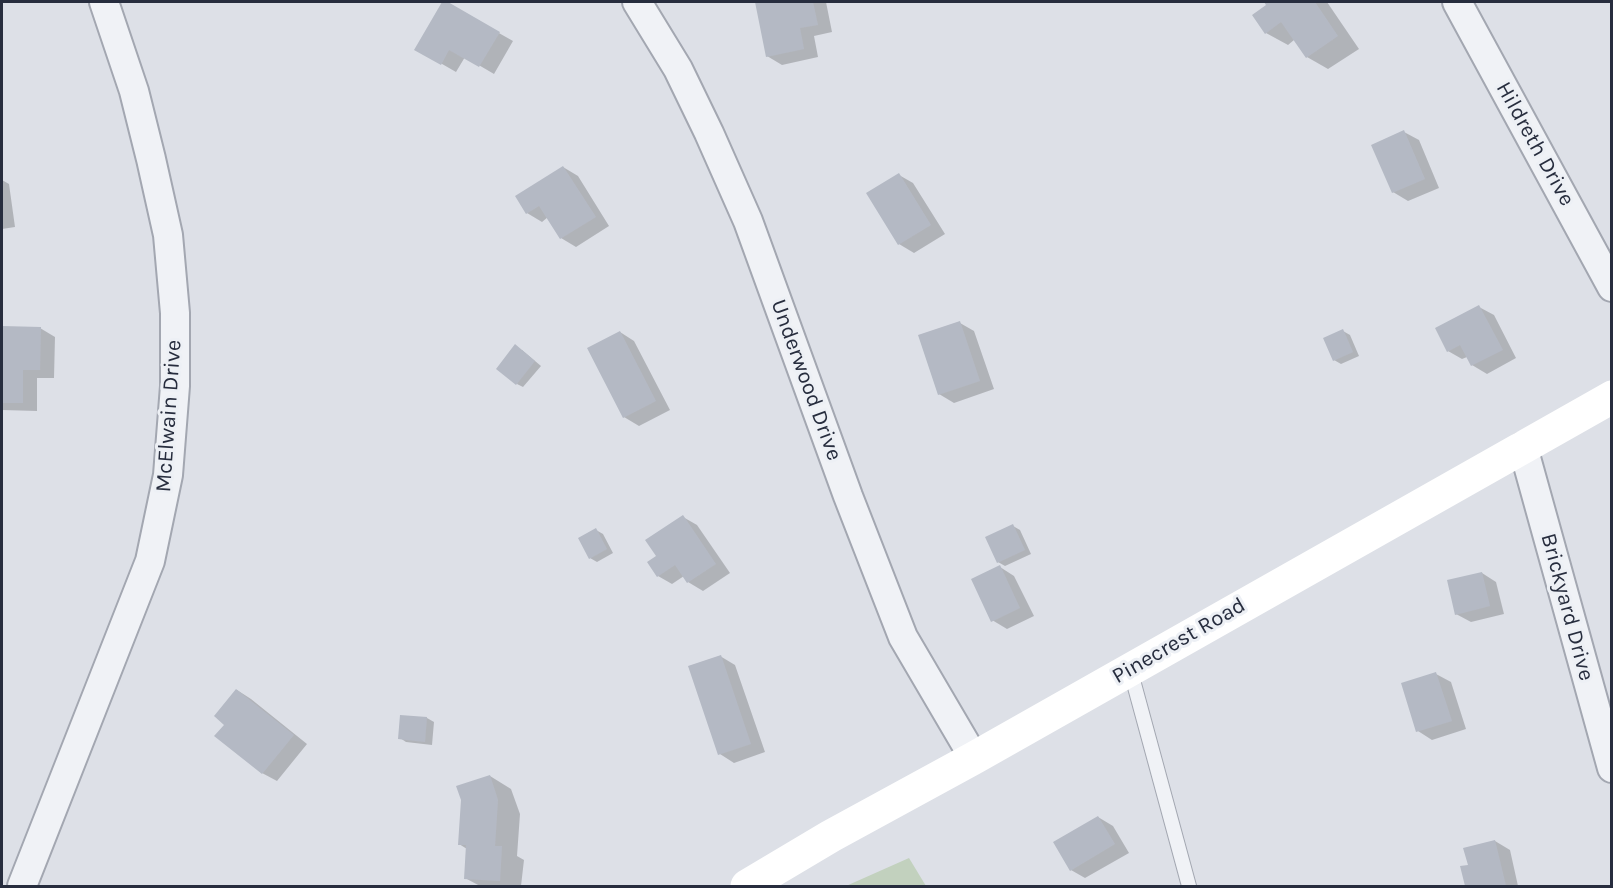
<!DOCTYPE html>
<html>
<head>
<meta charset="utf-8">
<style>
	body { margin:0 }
	#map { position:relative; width:1613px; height:888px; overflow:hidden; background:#dde0e7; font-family:Karla,sans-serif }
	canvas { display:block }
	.frame { position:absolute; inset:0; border:3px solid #272d3e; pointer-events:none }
</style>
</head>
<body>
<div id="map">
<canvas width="1613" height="888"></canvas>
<div class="frame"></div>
</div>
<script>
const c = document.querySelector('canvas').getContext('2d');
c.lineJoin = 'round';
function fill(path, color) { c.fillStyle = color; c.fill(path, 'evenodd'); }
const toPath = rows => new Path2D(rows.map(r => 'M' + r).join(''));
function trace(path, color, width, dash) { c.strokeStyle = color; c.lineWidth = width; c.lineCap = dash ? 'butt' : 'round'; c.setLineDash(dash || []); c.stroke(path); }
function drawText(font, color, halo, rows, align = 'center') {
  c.font = font + ' Karla,sans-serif'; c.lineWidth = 6; c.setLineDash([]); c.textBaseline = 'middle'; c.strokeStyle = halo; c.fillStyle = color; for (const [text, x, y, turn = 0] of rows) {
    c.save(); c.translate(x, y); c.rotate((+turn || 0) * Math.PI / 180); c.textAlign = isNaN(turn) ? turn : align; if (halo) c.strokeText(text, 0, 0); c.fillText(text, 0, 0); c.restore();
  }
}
const green = toPath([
	[909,858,926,886,846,886]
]);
const shadow = toPath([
	[444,2,513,41,494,74,465,57,456,72,416,49],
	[757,2,826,2,832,32,814,36,818,57,782,65,767,56],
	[1266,2,1327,2,1359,49,1328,69,1307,57,1294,40,1288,45,1266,33,1269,6],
	[1404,132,1419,140,1439,188,1408,201,1393,192,1373,145],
	[563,167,578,176,609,226,576,247,561,238,548,217,542,222,527,213],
	[899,175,913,183,945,234,914,253,899,244,868,194],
	[2,180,9,184,15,227,2,229],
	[1479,307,1494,315,1516,358,1487,374,1472,365,1467,357,1462,359,1448,351],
	[960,323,974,331,994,389,954,403,939,394],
	[2,328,40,328,55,337,54,378,37,378,37,411,2,410],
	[1343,331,1350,335,1359,356,1341,364,1334,360],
	[620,332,634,341,670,410,639,426,624,417],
	[522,350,541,366,523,387,517,384],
	[683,517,697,525,730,573,703,591,688,582,684,576,672,584,658,576,658,557],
	[1013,526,1020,530,1031,554,1005,566,998,562],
	[596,530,603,534,613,553,597,562,590,558],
	[1000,567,1014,576,1034,616,1007,629,992,620],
	[1482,573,1496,582,1504,614,1471,622,1456,614],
	[720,656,735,665,765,752,734,763,720,754],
	[1436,674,1451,682,1466,729,1432,740,1418,731],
	[237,690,251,699,307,744,277,781,262,773,226,724],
	[402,716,427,718,434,722,432,745,406,742,400,738],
	[490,776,511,789,520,814,517,856,524,860,521,886,480,886,465,878,467,849,459,844],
	[1098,817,1113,826,1129,853,1085,878,1071,870],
	[1495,841,1510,850,1518,886,1467,886,1462,867,1469,866]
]);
const building = toPath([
	[442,2,448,2,500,32,479,67,449,50,441,65,414,50],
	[755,2,813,2,818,25,800,28,804,49,766,57],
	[1264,2,1315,2,1338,36,1306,58,1281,22,1265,34,1252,15,1266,5],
	[1404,130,1425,179,1392,193,1371,145],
	[563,166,596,217,560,239,539,206,526,214,515,196],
	[899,173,931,225,898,245,866,193],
	[1479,305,1503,350,1471,366,1460,345,1447,352,1435,328],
	[960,321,980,381,938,395,918,335],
	[2,326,41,327,40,370,23,370,23,403,2,403],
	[1343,329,1353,352,1333,361,1323,338],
	[620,331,656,401,623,418,587,348],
	[515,344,535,361,516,385,496,369],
	[683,515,716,564,687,583,675,565,657,577,647,562,656,556,645,540],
	[1013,524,1025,550,997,563,985,537],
	[596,528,607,549,589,559,578,538],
	[1000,565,1020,608,991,622,971,579],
	[1482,572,1490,606,1455,615,1447,580],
	[721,655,751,744,718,755,688,666],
	[1436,672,1452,721,1416,732,1401,683],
	[236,689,294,735,262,774,214,736,224,725,214,716],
	[400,715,427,717,425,742,398,739],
	[490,775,498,800,495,846,502,846,500,881,464,879,466,845,458,845,461,800,456,786],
	[1098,816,1115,844,1070,871,1053,842],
	[1495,840,1506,886,1465,886,1460,866,1468,865,1463,848]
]);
const lane = toPath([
	[1130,669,1189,886]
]);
const street = toPath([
	[637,2,678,69,709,133,748,221,848,496,903,637,974,758],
	[1457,2,1612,287],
	[1523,447,1612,768],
	[22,886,150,561,168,475,175,386,175,313,168,235,151,159,134,91,104,2]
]);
const secondary = toPath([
	[747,886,831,836,974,758,1612,397]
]);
const streetNames = [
	["Hildreth Drive",1535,144,61],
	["Underwood Drive",806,380,70],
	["McElwain Drive",169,416,-86],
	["Brickyard Drive",1567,607,75],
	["Pinecrest Road",1179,641,-30]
];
fill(green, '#c2d1be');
fill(shadow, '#0003');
fill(building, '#b4b9c4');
trace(lane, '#a3a7b1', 16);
trace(street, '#a3a7b1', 32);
trace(lane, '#f0f2f6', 14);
trace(street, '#f0f2f6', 28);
trace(secondary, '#fff', 33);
drawText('22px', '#272d3e', '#edf0f5', streetNames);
</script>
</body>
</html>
